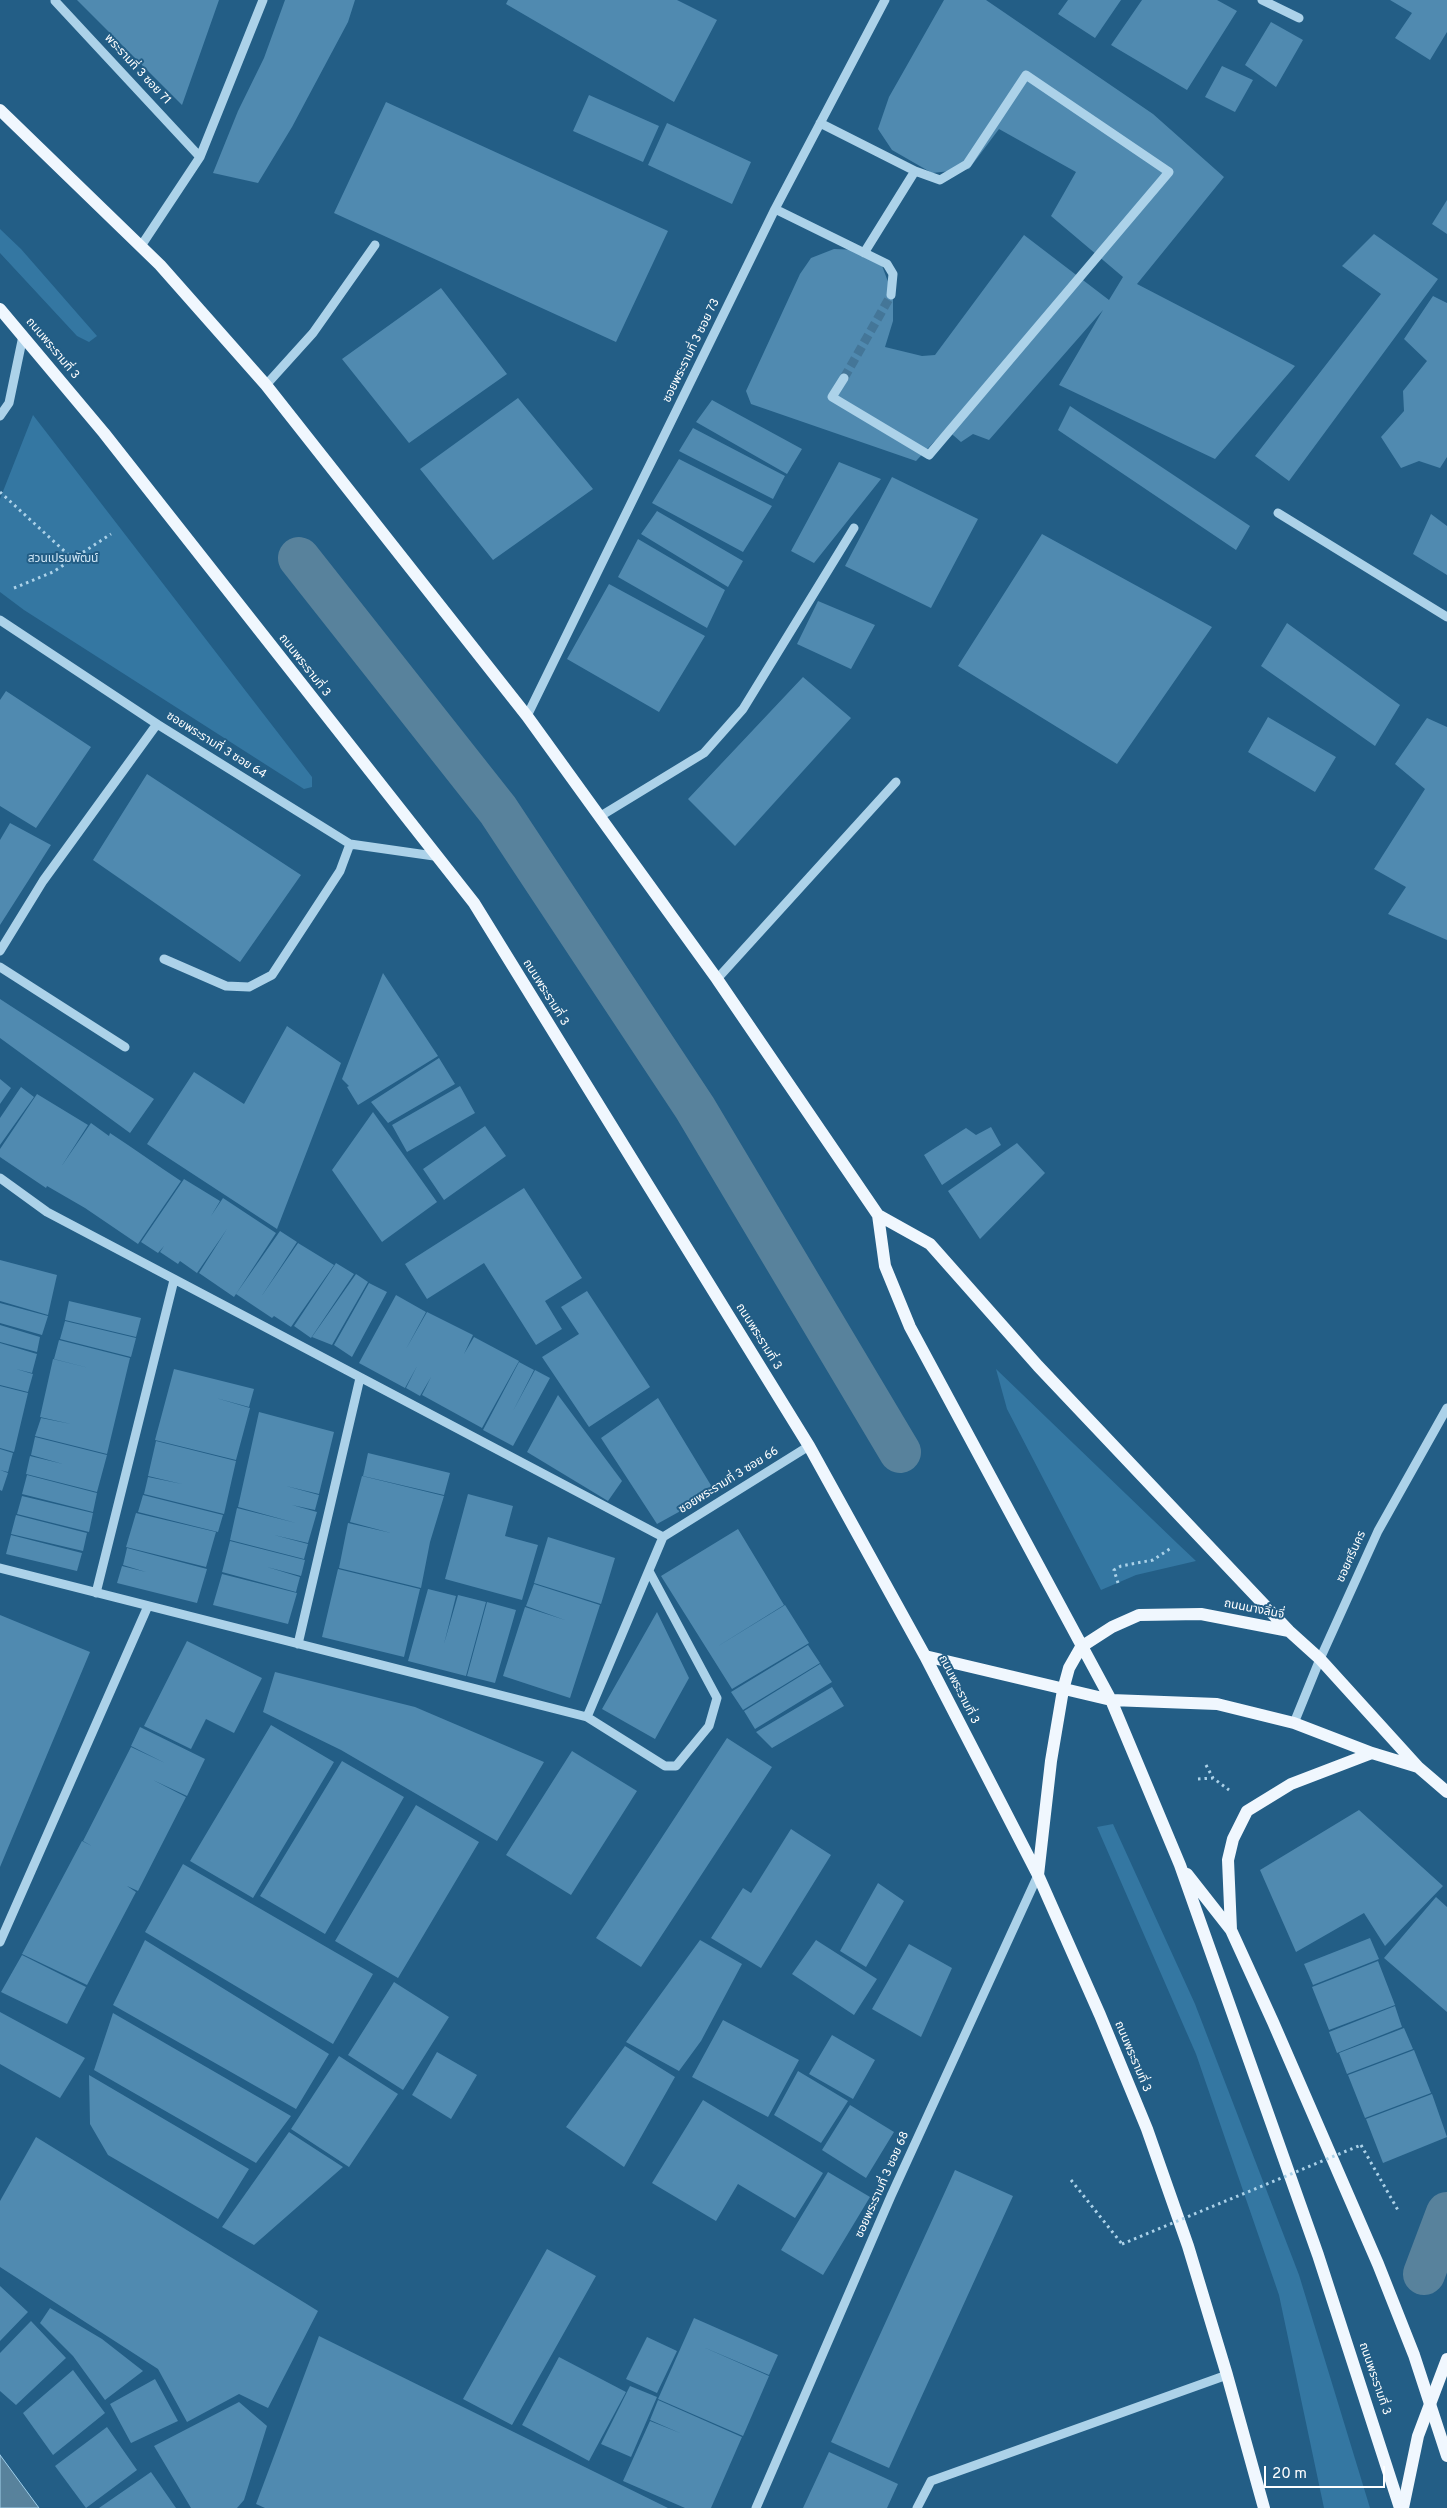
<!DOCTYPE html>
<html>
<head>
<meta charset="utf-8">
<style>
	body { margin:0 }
	#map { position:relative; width:1447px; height:2508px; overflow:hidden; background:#235e86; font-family:Overpass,sans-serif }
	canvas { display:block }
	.scale { position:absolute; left:1264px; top:2466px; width:121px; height:22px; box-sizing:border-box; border:2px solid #fff; border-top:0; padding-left:6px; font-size:15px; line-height:18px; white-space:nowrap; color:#fff; -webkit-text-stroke:4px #235e86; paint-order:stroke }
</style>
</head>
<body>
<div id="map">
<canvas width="1447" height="2508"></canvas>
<div class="scale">20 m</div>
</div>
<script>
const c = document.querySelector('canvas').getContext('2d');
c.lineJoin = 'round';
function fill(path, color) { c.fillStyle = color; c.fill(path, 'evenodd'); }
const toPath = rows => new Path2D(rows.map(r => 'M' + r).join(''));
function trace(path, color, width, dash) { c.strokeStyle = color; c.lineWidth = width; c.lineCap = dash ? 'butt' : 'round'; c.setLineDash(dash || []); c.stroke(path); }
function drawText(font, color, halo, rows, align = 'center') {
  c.font = font + ' Overpass,"Noto Sans Thai",sans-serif'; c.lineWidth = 4; c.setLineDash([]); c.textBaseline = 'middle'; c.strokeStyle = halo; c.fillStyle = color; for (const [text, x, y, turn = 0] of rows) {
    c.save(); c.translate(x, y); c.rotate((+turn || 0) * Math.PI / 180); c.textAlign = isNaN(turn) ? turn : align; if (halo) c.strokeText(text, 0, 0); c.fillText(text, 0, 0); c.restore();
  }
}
const green = toPath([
	[0,229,21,249,97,336,89,342,77,336,0,253],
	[33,415,312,777,312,787,304,789,24,610,0,592,0,499],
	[996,1369,1178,1544,1196,1561,1136,1575,1101,1590,1007,1409],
	[1113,1824,1195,2004,1299,2275,1370,2508,1324,2508,1279,2295,1196,2054,1097,1827]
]);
const water = toPath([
	[0,2455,39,2508,0,2508,0,2455]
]);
const canal = toPath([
	[299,558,498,810,695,1108,900,1452],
	[1424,2274,1447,2213]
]);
const building = toPath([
	[77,0,219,0,182,105],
	[285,0,355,0,348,22,292,127,258,183,213,173,238,111,264,58],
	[508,0,677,0,717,20,674,102,506,4],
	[944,0,986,0,1153,114,1224,177,1137,284,1295,366,1215,459,1059,385,1103,310,989,440,973,434,961,442,946,429,916,461,751,404,746,391,800,274,811,258,834,249,860,250,881,263,893,295,893,321,885,347,922,356,935,355,1024,235,1109,300,1123,277,1051,216,1076,172,999,129,969,169,932,173,892,150,878,129,889,97],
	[1068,0,1121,0,1095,38,1058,14],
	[1142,0,1217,0,1237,11,1187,90,1111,45],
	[1390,0,1447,0,1447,32,1430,60,1395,38,1412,13],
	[1271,22,1303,40,1276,87,1245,65],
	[1222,66,1253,80,1235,112,1205,97],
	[589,95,659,126,643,162,573,131],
	[386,102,668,231,616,342,334,213],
	[667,123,751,162,732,204,648,165],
	[1447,200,1447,234,1432,224],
	[1374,234,1438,279,1289,481,1255,456,1381,294,1342,266],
	[441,288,507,374,409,443,342,359],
	[1433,296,1447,303,1447,457,1440,468,1419,461,1401,468,1381,437,1404,411,1403,391,1427,361,1404,339],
	[518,398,593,489,493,560,420,469],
	[712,400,802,449,787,474,696,422],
	[1070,406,1250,526,1236,550,1058,430],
	[693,428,785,476,773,499,679,451],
	[679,459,772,506,743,552,652,503],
	[839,462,881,479,814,563,791,551],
	[892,477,978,519,931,608,845,566],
	[657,511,743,561,728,587,641,534],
	[1431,514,1447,526,1447,575,1413,554],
	[1042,534,1212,627,1117,764,958,666],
	[638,539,725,590,707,628,618,577],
	[609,584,705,636,659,712,567,659],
	[818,601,875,625,851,669,797,644],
	[1287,623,1400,705,1375,746,1261,666],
	[803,677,851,718,735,846,688,799],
	[6,691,91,747,36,828,0,806,0,700],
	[1268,717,1336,757,1315,792,1248,752],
	[1427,718,1447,727,1447,940,1388,914,1406,887,1374,869,1425,789,1395,764],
	[147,774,301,875,240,962,93,860],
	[10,823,51,845,0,925,0,840],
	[383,973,438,1056,358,1105,347,1087,349,1086,342,1079],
	[0,999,154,1099,130,1133,0,1038],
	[287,1026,341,1063,277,1229,147,1144,194,1072,244,1104],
	[439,1058,455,1084,388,1123,371,1102],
	[0,1079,11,1088,0,1104],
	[460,1086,475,1113,407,1152,392,1125],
	[21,1087,34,1097,0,1145,0,1118],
	[37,1094,88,1125,61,1167,91,1123,109,1136,110,1133,128,1145,163,1169,140,1204,163,1169,181,1181,138,1244,85,1208,96,1191,85,1208,47,1186,46,1188,0,1157,0,1149],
	[373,1112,437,1202,382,1242,332,1170],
	[485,1126,506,1156,444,1200,423,1169],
	[991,1127,1001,1145,942,1185,924,1155,966,1128,976,1135],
	[1017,1143,1045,1173,980,1239,948,1191],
	[184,1179,220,1201,211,1216,223,1198,276,1233,234,1297,199,1273,227,1229,197,1273,180,1261,178,1264,160,1252,164,1246,158,1253,141,1242],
	[524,1188,582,1278,545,1301,562,1329,536,1345,484,1263,427,1299,405,1264],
	[280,1231,297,1242,261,1297,298,1243,334,1265,291,1327,274,1316,272,1318,236,1294],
	[0,1260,57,1275,48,1315,0,1301],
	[336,1263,354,1274,311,1338,294,1326],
	[356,1274,368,1282,332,1345,312,1337],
	[369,1283,387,1292,352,1357,334,1345],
	[587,1291,650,1387,589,1427,542,1357,579,1334,561,1307],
	[396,1295,426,1312,406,1349,427,1312,473,1335,464,1354,474,1337,519,1361,482,1428,422,1395,431,1377,420,1396,406,1388,417,1366,405,1388,359,1363],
	[69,1301,141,1318,136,1337,65,1320],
	[0,1303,48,1316,42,1335,0,1323],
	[65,1321,136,1338,131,1357,60,1339],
	[0,1325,40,1337,37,1352,0,1342],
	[59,1340,130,1358,107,1454,35,1436,41,1418,71,1424,40,1417,53,1359,89,1368,54,1359],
	[0,1343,37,1354,32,1373,16,1369,33,1374,28,1392,0,1385],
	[519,1362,534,1370,513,1411,535,1370,550,1378,513,1446,483,1430],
	[174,1369,254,1389,249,1407,216,1398,250,1408,236,1460,155,1440],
	[0,1386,28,1393,14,1452,0,1448],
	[558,1395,622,1481,608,1501,527,1452],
	[658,1398,715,1492,657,1524,601,1438],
	[259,1412,334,1432,319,1494,286,1486,319,1495,315,1510,292,1505,317,1512,308,1543,274,1535,308,1544,304,1559,230,1540,237,1508,296,1523,238,1507],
	[35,1437,107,1455,97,1492,26,1474,30,1456,63,1464,31,1455],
	[156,1441,236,1461,224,1514,144,1494,148,1477,182,1484,148,1476],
	[0,1449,13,1453,8,1472,0,1470],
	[368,1453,450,1473,444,1495,363,1476],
	[0,1470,8,1473,2,1491,0,1490],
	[27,1475,97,1493,93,1512,22,1494],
	[362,1476,444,1496,430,1542,421,1588,339,1568,348,1523,391,1533,350,1522],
	[468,1494,513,1506,505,1536,538,1545,522,1600,445,1579],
	[143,1495,223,1515,218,1532,138,1512],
	[22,1496,93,1513,89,1532,17,1514],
	[136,1513,216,1532,206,1567,126,1547],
	[16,1515,87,1533,83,1551,11,1534],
	[738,1529,784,1605,715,1648,785,1605,809,1643,732,1689,661,1576],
	[11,1535,82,1553,77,1571,6,1554],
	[548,1537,615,1558,601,1604,534,1583],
	[230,1541,305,1560,301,1576,267,1567,300,1577,296,1592,222,1572],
	[127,1548,207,1569,197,1603,117,1583,122,1566,146,1572,123,1565],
	[338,1569,420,1589,404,1657,322,1637],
	[222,1574,297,1593,288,1624,213,1605],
	[534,1584,600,1605,570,1698,503,1676,525,1607,565,1620,526,1606],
	[428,1589,456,1596,444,1644,458,1595,486,1602,466,1676,408,1661],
	[487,1602,516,1610,495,1683,467,1676],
	[657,1612,689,1678,655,1739,602,1709],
	[0,1615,90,1652,0,1867],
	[187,1641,262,1678,234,1733,206,1719,191,1749,144,1726],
	[808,1645,820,1663,743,1710,731,1692],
	[820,1664,832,1682,755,1729,744,1711],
	[275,1672,415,1707,544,1762,497,1841,341,1750,263,1712],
	[832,1687,844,1706,772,1748,756,1732],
	[271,1725,334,1762,253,1898,190,1861],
	[140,1727,205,1759,187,1796,153,1780,186,1797,138,1891,127,1886,136,1892,87,1985,22,1954,82,1841,92,1846,83,1841,131,1747,165,1763,131,1746],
	[727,1738,772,1767,641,1967,596,1938],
	[572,1751,637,1791,571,1895,506,1855],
	[342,1761,404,1797,325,1934,260,1896],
	[416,1805,479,1842,398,1978,335,1941],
	[1359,1810,1443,1886,1385,1946,1364,1913,1296,1952,1260,1870],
	[791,1829,831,1855,761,1968,711,1938,743,1888,751,1893],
	[183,1864,373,1974,333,2044,145,1932],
	[878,1883,904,1901,866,1967,840,1951],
	[1436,1897,1447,1907,1447,2012,1384,1958],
	[1370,1938,1379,1959,1313,1985,1304,1964],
	[145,1940,329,2054,296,2109,113,2005],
	[700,1940,742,1964,701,2041,679,2071,626,2042],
	[816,1940,877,1979,854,2015,792,1974],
	[909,1944,952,1968,921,2037,872,2009],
	[22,1955,86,1987,67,2024,1,1992],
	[1378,1961,1395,2005,1329,2030,1312,1987],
	[394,1982,449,2017,403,2090,348,2055],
	[1395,2006,1402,2027,1337,2053,1329,2032],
	[0,2012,85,2058,60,2098,0,2064],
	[113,2013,291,2116,256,2163,94,2070],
	[723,2020,799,2060,768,2117,692,2077],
	[1404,2028,1413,2049,1347,2074,1339,2053],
	[832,2035,875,2060,853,2099,809,2074],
	[625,2046,675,2077,624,2167,566,2127],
	[1414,2050,1431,2093,1365,2118,1348,2075],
	[437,2052,477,2075,451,2119,412,2095],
	[339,2056,398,2094,349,2167,291,2129],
	[798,2071,848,2101,821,2143,774,2115],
	[89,2075,249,2169,218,2219,108,2155,90,2124],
	[1432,2094,1447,2137,1383,2163,1366,2119],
	[703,2100,823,2173,795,2218,738,2184,716,2221,652,2183],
	[850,2105,894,2132,866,2178,822,2150],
	[289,2132,343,2167,254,2245,222,2227],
	[36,2137,318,2311,268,2408,239,2394,187,2422,158,2369,0,2267,0,2201],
	[955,2170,1013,2196,889,2468,831,2442],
	[828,2172,870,2197,823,2275,781,2250],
	[547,2249,596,2276,512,2425,463,2399],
	[0,2286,28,2312,0,2341],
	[50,2308,102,2339,143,2371,105,2400,73,2356,40,2323],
	[694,2318,778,2355,769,2375,703,2347,769,2376,743,2436,658,2399],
	[31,2321,66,2358,16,2405,0,2391,0,2353],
	[319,2336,668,2508,265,2508,256,2504],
	[647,2337,677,2351,657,2393,626,2379],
	[559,2357,626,2392,589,2461,522,2425],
	[73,2370,105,2413,53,2455,23,2413],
	[155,2379,178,2421,131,2443,110,2404],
	[630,2386,657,2397,631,2457,601,2444],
	[658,2400,742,2437,711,2508,685,2508,623,2481,650,2421,680,2433,650,2420],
	[239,2402,267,2426,244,2500,237,2508,191,2508,154,2446],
	[107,2427,137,2470,86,2508,55,2466],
	[829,2452,898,2484,887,2508,803,2508],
	[151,2472,176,2508,99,2508]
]);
const minorTunnel = toPath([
	[844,378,891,295]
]);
const path = toPath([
	[0,492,73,559],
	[14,588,53,572,111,534],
	[1118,1583,1114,1570,1121,1566,1153,1560,1171,1548],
	[1206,1765,1213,1778,1229,1790],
	[1198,1779,1213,1778],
	[1361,2145,1399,2212],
	[1071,2180,1122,2244]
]);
const minor = toPath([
	[1262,0,1299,18],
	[55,1,200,157],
	[820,123,915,171,940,180,967,164,1026,75,1169,172,929,455,832,397,844,378],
	[775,209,887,264,893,274,891,295],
	[141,246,200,157,263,0],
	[864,253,915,171],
	[266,385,313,333,375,245],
	[0,416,9,403,23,336],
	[1278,513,1447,617],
	[0,620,157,724,350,844,434,856],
	[527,716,775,209,885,0],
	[599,817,704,753,743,709,854,528],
	[0,951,43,881,157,724],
	[164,959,226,986,249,987,272,975,340,871,350,844],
	[0,967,125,1047],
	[717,979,896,782],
	[0,1178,47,1212,663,1537],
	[663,1537,809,1446],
	[0,1568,587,1717,665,1766,676,1766,709,1726,717,1698,649,1571],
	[96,1593,174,1280],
	[298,1644,360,1378],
	[587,1717,663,1537],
	[1294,1723,1320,1659,1378,1531,1447,1408],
	[0,1942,148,1606],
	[756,2508,891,2196,1038,1875],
	[917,2508,931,2481,1227,2375]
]);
const major = toPath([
	[0,110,160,265,266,385,527,716,717,979,878,1215,885,1266,910,1327,1111,1700,1180,1865,1318,2255,1400,2508],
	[0,309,104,433,474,903,809,1446,925,1656,1038,1875,1100,2015,1147,2129,1188,2246,1227,2375,1264,2508],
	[878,1215,930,1244,1038,1366,1289,1631,1320,1659,1418,1767,1447,1792],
	[925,1656,1111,1700,1217,1704,1294,1723,1372,1753,1418,1767],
	[1187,1874,1231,1930,1273,2022,1378,2264,1414,2355,1447,2456],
	[1038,1875,1051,1761,1063,1690,1069,1668,1081,1647,1112,1627,1139,1615,1201,1614,1289,1631],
	[1231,1930,1228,1860,1233,1839,1247,1811,1291,1784,1372,1753]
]);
const pathBridge = toPath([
	[1122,2244,1361,2145]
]);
const majorBridge = toPath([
	[1403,2508,1418,2436,1447,2359]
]);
const streetNames = [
	["พระรามที่ 3 ซอย 71",137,70,47],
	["ถนนพระรามที่ 3",52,349,50],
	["ซอยพระรามที่ 3 ซอย 73",692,351,-64],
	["ถนนพระรามที่ 3",304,666,52],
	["ซอยพระรามที่ 3 ซอย 64",216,746,32],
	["ถนนพระรามที่ 3",545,993,58],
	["ถนนพระรามที่ 3",758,1337,58],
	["ซอยพระรามที่ 3 ซอย 66",729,1481,-32],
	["ซอยศรีนคร",1352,1557,-66],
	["ถนนนางลิ้นจี่",1254,1610,11],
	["ถนนพระรามที่ 3",958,1690,63],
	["ถนนพระรามที่ 3",1132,2057,67],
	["ซอยพระรามที่ 3 ซอย 68",883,2185,-66],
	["ถนนพระรามที่ 3",1374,2379,71]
];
const parkNames = [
	["สวนเปรมพัฒน์",63,560]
];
fill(green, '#3477a2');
fill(water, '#58829c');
trace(water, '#a0cfea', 1);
trace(canal, '#58829c', 42);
fill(building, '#508ab0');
trace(minorTunnel, '#447698', 9, [9, 4.5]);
trace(path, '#acd2e9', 3, [2.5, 4]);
trace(minor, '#acd2e9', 9);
trace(major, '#f0f7fe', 12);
trace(pathBridge, '#acd2e9', 3, [2.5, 4]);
trace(majorBridge, '#f0f7fe', 12);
drawText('12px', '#fff', '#235e86', streetNames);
drawText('12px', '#d1e8f7', '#235e86', parkNames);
</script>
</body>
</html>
